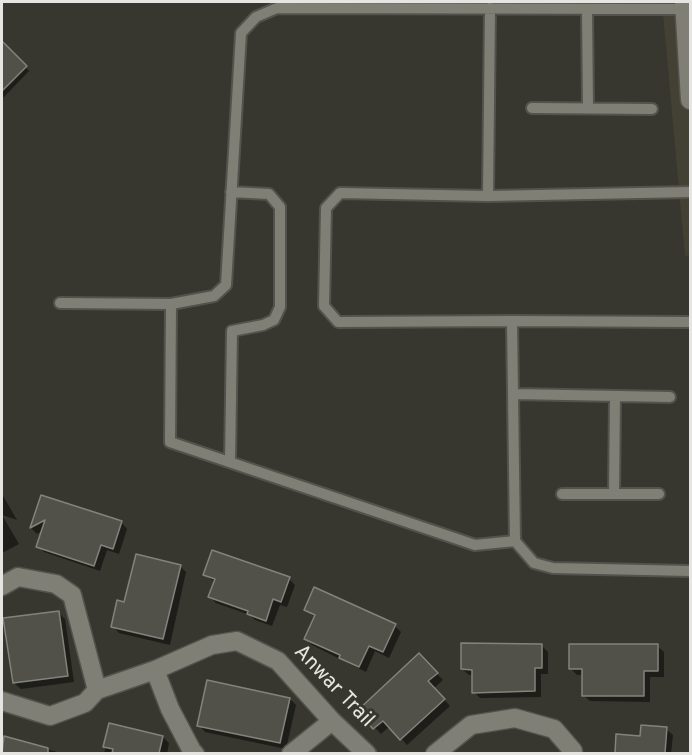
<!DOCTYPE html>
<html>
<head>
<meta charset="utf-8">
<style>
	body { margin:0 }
	#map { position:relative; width:692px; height:755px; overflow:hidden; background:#37372f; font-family:Overpass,sans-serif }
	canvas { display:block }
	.frame { position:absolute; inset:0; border:3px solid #e6e5e1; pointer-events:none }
</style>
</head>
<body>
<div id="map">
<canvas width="692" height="755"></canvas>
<div class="frame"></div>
</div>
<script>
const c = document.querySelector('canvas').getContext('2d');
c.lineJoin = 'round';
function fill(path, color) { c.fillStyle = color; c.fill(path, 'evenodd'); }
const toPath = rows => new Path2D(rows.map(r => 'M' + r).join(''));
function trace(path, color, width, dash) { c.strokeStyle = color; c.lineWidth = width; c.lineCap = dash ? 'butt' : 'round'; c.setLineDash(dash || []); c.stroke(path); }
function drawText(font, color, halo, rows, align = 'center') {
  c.font = font + ' Overpass,sans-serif'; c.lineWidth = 6; c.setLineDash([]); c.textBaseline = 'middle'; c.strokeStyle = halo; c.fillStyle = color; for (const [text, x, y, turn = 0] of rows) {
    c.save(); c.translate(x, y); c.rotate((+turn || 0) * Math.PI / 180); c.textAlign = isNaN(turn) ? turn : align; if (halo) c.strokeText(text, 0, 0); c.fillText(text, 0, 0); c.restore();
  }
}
const built = toPath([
	[662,2,690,2,690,255,685,256]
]);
const shadow = toPath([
	[2,43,29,71,2,99],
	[2,494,17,520,2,515,19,544,2,553],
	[42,496,121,522,127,529,119,554,107,550,100,571,44,552,38,546,43,530,37,534,31,528],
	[180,566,186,572,170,645,119,633,113,626,125,604],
	[205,575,289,579,295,585,287,607,280,605,272,626,255,620,250,615,216,603,210,597,215,582],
	[306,610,395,626,401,632,389,658,375,651,366,672,312,645,305,638,315,617],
	[58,612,65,619,74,682,21,689,14,683],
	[542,646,548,652,548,674,541,674,541,697,480,698,474,692,474,675,469,675,462,669],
	[657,646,664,652,664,677,650,677,650,702,590,701,583,695,583,675,577,675,571,669],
	[419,655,443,680,434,688,450,706,407,745,390,726,381,734,359,711],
	[290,699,296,705,286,749,205,732,199,725],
	[110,725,163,737,169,743,167,754,104,754],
	[666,729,673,735,671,754,616,754,618,736,642,738],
	[5,738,65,754,2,754]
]);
const building = toPath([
	[2,41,27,66,2,91,2,41],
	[41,495,122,521,113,549,101,545,94,566,36,547,45,520,30,528,41,495],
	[212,550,290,577,281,602,273,599,266,621,247,614,248,611,208,597,215,579,203,575,212,550],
	[136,554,181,565,163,639,111,627,117,600,124,602,136,554],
	[314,587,396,624,383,652,369,646,359,667,339,658,340,655,304,639,315,615,304,610,314,587],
	[59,611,68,676,13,683,3,618,59,611],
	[461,643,542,644,542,668,535,668,535,691,472,693,472,670,461,669,461,643],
	[569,644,658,644,658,671,644,671,644,696,582,696,582,669,569,669,569,644],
	[419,653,438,673,428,681,445,699,400,740,383,721,373,729,357,711,419,653],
	[207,680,290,698,280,743,197,726,207,680],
	[109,723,163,736,159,753,112,753,113,749,103,747,109,723],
	[641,725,667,727,665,753,615,753,616,734,640,736,641,725],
	[4,736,48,748,48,753,2,753,4,736]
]);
const lane = toPath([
	[490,8,488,196,690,192],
	[587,9,588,108],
	[532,108,652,109],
	[488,196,340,193,326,208,324,306,338,322,512,321],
	[60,303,171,304],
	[690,322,512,321,515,541,534,563,553,568,690,571],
	[514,394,670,397],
	[230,462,232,331,263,325,274,320,280,307,280,207,269,194,231,192],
	[562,494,659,494],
	[614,494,615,396],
	[515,541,475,545,170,442,171,304,214,296,226,285,241,33,256,17,277,8,685,9]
]);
const street = toPath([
	[2,586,18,577,56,584,72,595,97,690],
	[155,670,170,709,192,751,195,754],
	[2,701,50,716,85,703,97,690,155,670,212,645,237,641,278,661,332,721,367,754],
	[291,754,332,721],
	[435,754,471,725,515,718,554,729,573,751,573,754]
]);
const secondary = toPath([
	[684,2,690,100]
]);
const streetNames = [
	["Anwar Trail",333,687,46]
];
fill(built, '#434133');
fill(shadow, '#0007');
fill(building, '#515149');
trace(building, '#84837b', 1.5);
trace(lane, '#53524c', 14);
trace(street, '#53524c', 21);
trace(secondary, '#53524c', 21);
trace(lane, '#807f76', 10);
trace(street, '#807f76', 18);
trace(secondary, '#807f76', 18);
drawText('21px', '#e6e5e1', '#37372f', streetNames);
</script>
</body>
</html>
